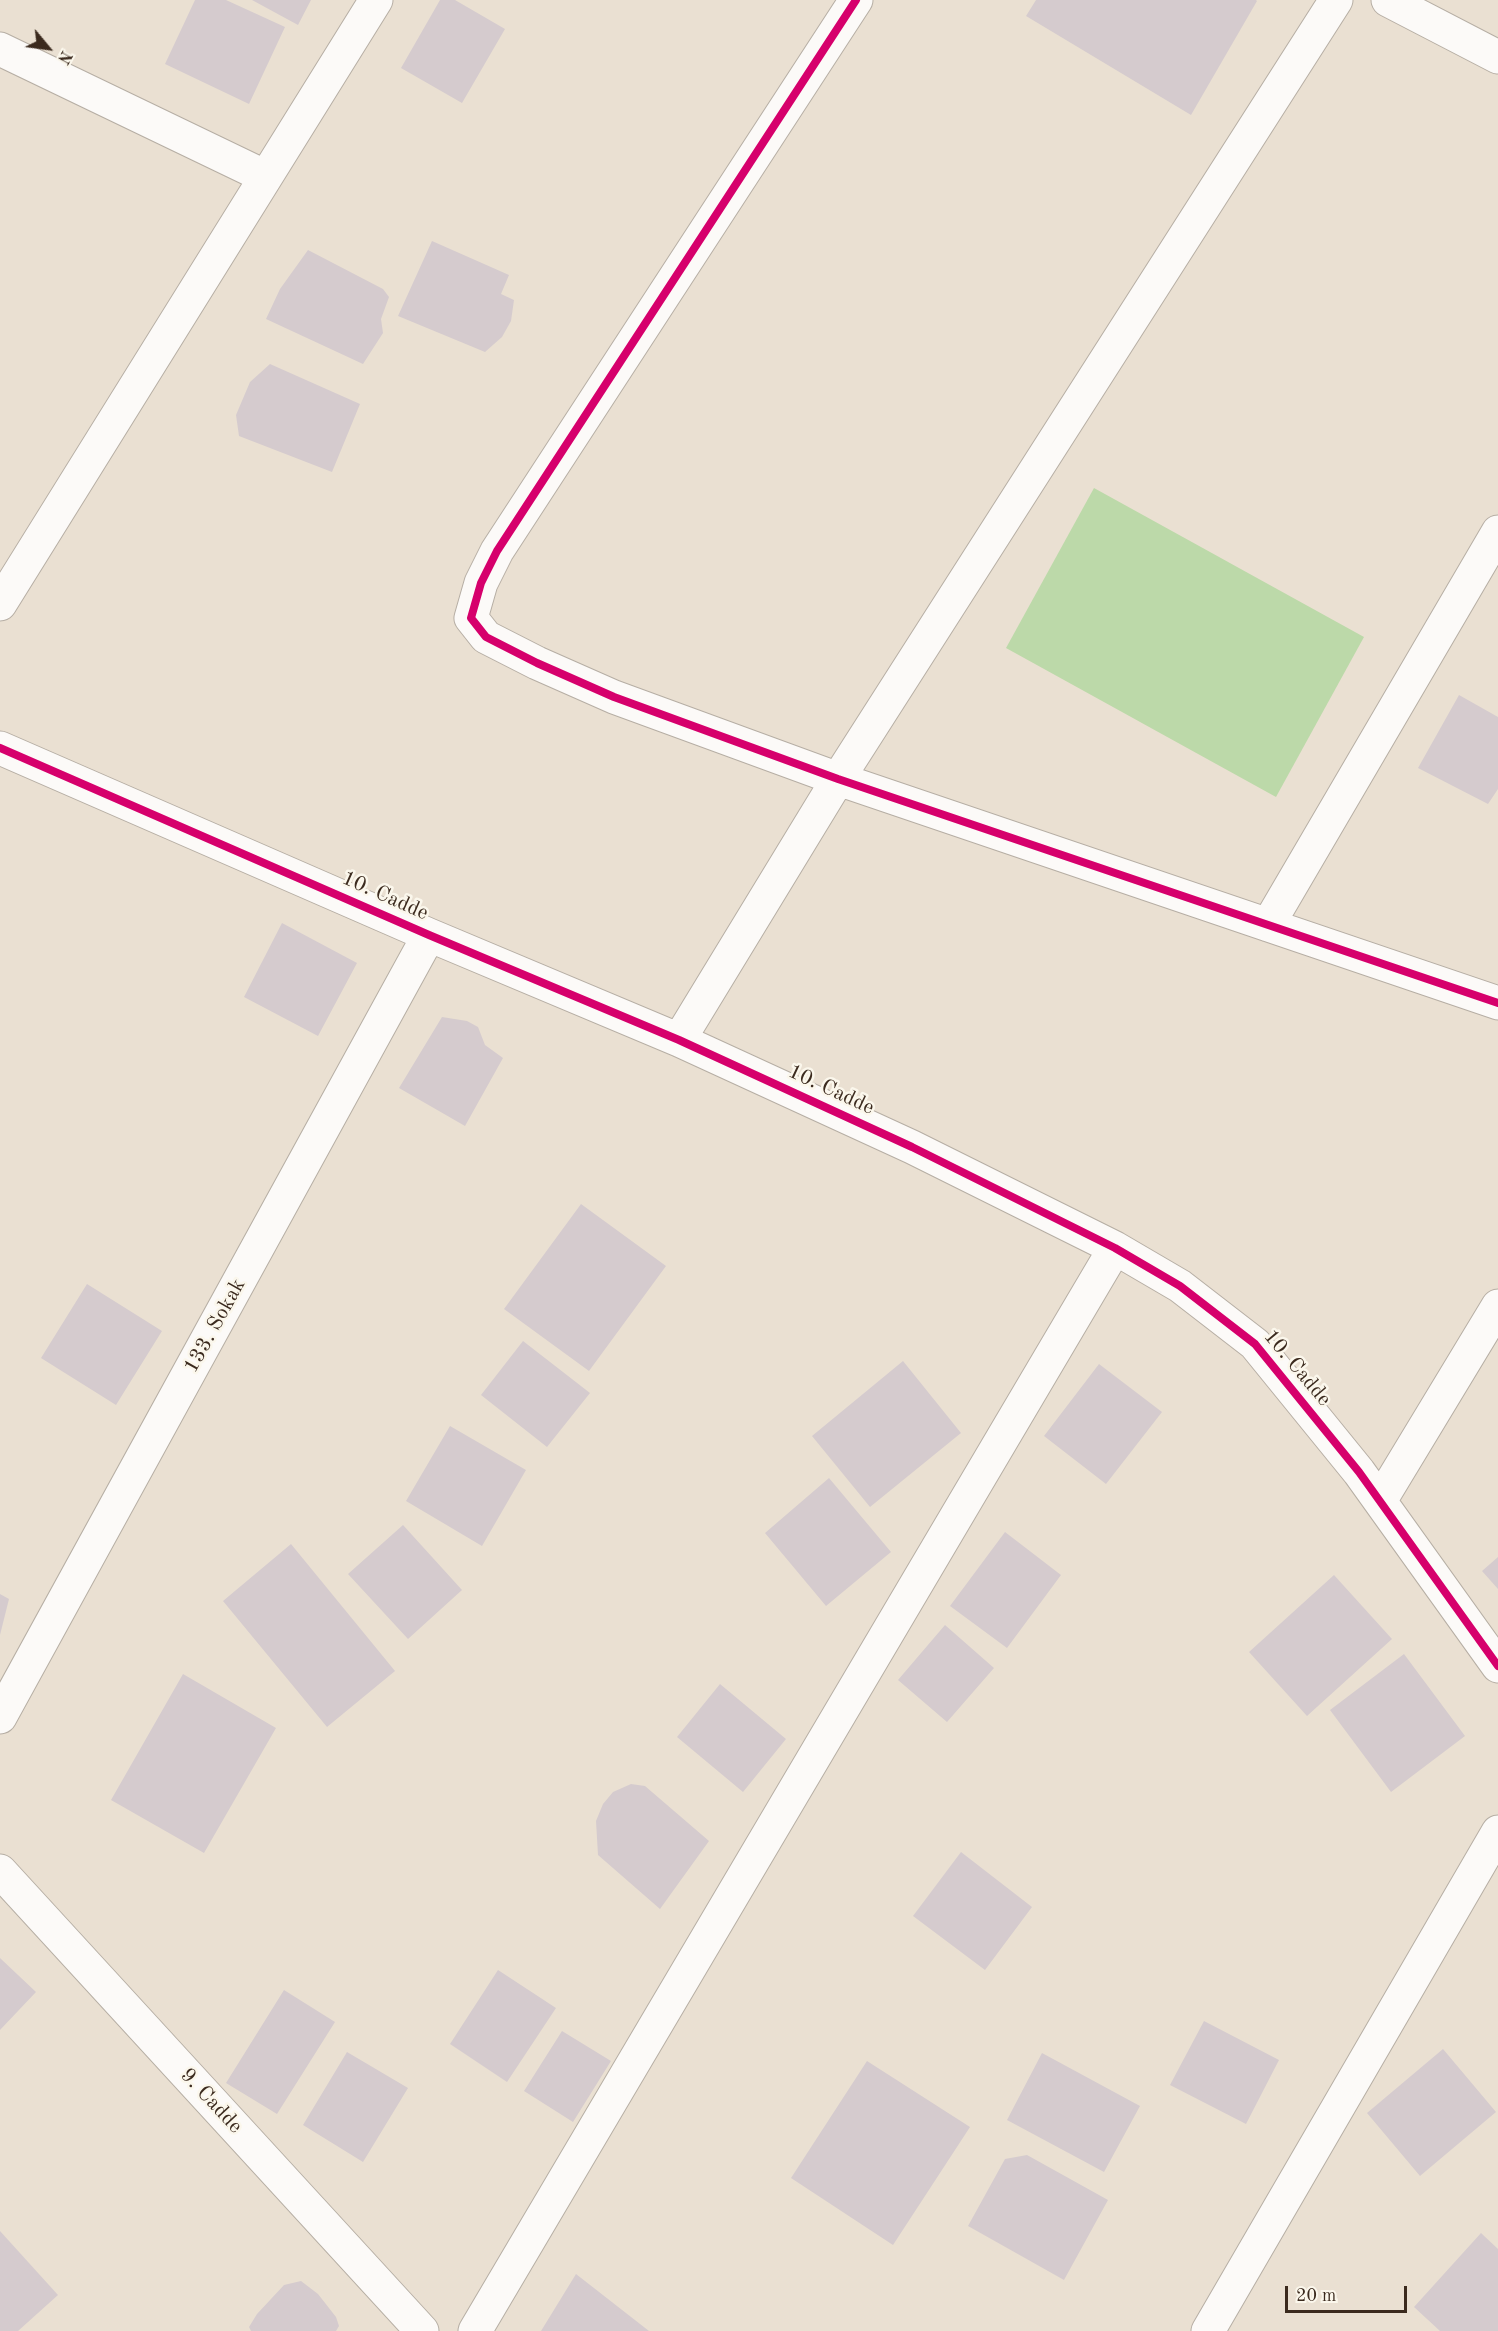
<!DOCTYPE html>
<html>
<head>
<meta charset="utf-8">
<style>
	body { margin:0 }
	#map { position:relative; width:1498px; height:2331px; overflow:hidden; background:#eae0d2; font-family:"Old Standard TT",serif }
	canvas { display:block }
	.north { position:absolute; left:18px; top:18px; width:60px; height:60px; -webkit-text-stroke:4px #fbf7ec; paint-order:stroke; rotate:119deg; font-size:16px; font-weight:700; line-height:24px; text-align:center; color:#3b2a1e }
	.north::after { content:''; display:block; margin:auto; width:21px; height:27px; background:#3b2a1e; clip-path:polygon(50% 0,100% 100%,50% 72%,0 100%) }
	.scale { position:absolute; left:1285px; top:2286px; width:122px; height:27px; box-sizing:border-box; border:3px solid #3b2a1e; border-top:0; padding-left:8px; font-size:18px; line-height:21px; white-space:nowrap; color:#3b2a1e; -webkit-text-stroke:4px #fbf7ec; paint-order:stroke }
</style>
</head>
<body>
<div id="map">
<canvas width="1498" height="2331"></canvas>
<div class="north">N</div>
<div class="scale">20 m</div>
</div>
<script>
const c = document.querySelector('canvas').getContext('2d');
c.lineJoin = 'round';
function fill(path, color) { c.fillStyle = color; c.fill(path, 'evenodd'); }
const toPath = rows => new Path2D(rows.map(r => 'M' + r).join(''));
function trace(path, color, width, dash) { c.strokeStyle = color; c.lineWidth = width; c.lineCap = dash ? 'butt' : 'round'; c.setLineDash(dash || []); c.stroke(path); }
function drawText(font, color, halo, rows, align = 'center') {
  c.font = font + ' "Old Standard TT",serif'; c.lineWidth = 5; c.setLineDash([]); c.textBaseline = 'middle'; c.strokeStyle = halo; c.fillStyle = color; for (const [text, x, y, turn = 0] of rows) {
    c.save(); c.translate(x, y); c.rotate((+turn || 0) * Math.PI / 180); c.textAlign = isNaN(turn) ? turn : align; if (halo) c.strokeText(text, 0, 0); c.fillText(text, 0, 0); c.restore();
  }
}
const green = toPath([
	[1094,488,1364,637,1276,797,1006,648]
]);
const building = toPath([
	[195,0,226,0,285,27,249,104,165,64],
	[252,0,311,0,298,25],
	[440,0,455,0,505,29,462,103,401,68],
	[1036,0,1256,0,1257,1,1191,115,1026,16],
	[432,241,509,275,501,294,514,300,511,321,502,337,485,352,398,316],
	[308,250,383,289,389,297,381,319,383,333,363,364,266,319,280,289],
	[270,364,360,404,332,472,239,436,236,415,250,382],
	[1459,695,1498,717,1498,789,1488,804,1418,768],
	[282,923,357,963,318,1036,244,997],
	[442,1017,467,1021,478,1027,485,1045,503,1058,465,1126,399,1088],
	[581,1204,666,1266,589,1371,504,1309],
	[87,1284,162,1331,116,1405,41,1358],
	[523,1341,590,1393,547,1447,481,1395],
	[903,1361,961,1433,870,1507,812,1436],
	[1099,1364,1162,1412,1106,1484,1044,1436],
	[450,1426,526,1470,482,1546,406,1501],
	[829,1478,891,1552,826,1606,765,1533],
	[403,1525,462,1590,408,1639,348,1574],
	[1005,1532,1061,1575,1007,1648,950,1606],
	[291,1544,395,1671,327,1727,223,1601],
	[1498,1557,1498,1589,1482,1571],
	[1334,1575,1392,1639,1307,1716,1249,1652],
	[0,1594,9,1599,0,1635],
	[945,1625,994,1668,947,1722,898,1680],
	[1404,1654,1465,1736,1391,1792,1330,1710],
	[183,1674,276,1728,204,1853,111,1800],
	[720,1684,786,1739,743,1792,677,1737],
	[631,1784,645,1786,709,1841,660,1909,598,1855,596,1821,603,1804,613,1792],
	[961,1852,1032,1907,985,1970,913,1916],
	[0,1958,36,1992,0,2030],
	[498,1970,556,2008,507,2082,450,2044],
	[284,1990,335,2022,277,2114,226,2083],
	[1204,2021,1279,2060,1246,2124,1170,2085],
	[562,2031,611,2061,573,2122,524,2091],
	[1443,2049,1496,2112,1420,2176,1367,2113],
	[347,2052,408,2088,363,2162,303,2125],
	[1042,2053,1140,2106,1104,2172,1007,2120],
	[867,2061,970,2127,893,2245,791,2178],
	[1027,2155,1108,2200,1064,2280,968,2226,1005,2159],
	[0,2231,58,2295,18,2331,0,2331],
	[1481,2233,1498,2249,1498,2331,1440,2331,1414,2307],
	[576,2274,649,2331,541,2331],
	[301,2281,318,2294,336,2317,339,2326,336,2331,251,2331,249,2327,257,2314,284,2285]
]);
const minor = toPath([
	[856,0,497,551,481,583,471,618,486,637,537,663,614,697,838,779,1498,1003],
	[1388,0,1498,57],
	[0,49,264,176],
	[0,604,376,0],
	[0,748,429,935,679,1040,912,1147,1115,1248,1180,1286,1255,1344,1359,1472,1498,1666],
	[1268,925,1498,532],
	[679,1040,838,779,1336,0],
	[1380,1501,1498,1306],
	[0,1717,429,935],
	[0,1871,422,2331],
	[475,2331,1115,1248],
	[1208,2331,1498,1832]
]);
const cycleway = toPath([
	[856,0,497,551,481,583,471,618,486,637,537,663,614,697,838,779,1498,1003],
	[0,748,429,935,679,1040,912,1147,1115,1248,1180,1286,1255,1344,1359,1472,1498,1666]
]);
const streetNames = [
	["10. Cadde",385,896,24],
	["10. Cadde",831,1090,25],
	["133. Sokak",215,1326,-61],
	["10. Cadde",1297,1368,50],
	["9. Cadde",211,2101,47]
];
fill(green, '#bcd9a9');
fill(building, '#d5cbce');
trace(minor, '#b6aea4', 35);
trace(minor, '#fcfaf8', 33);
trace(cycleway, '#d6006c', 8);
drawText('21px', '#3b2a1e', '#fbf7ec', streetNames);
</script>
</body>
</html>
